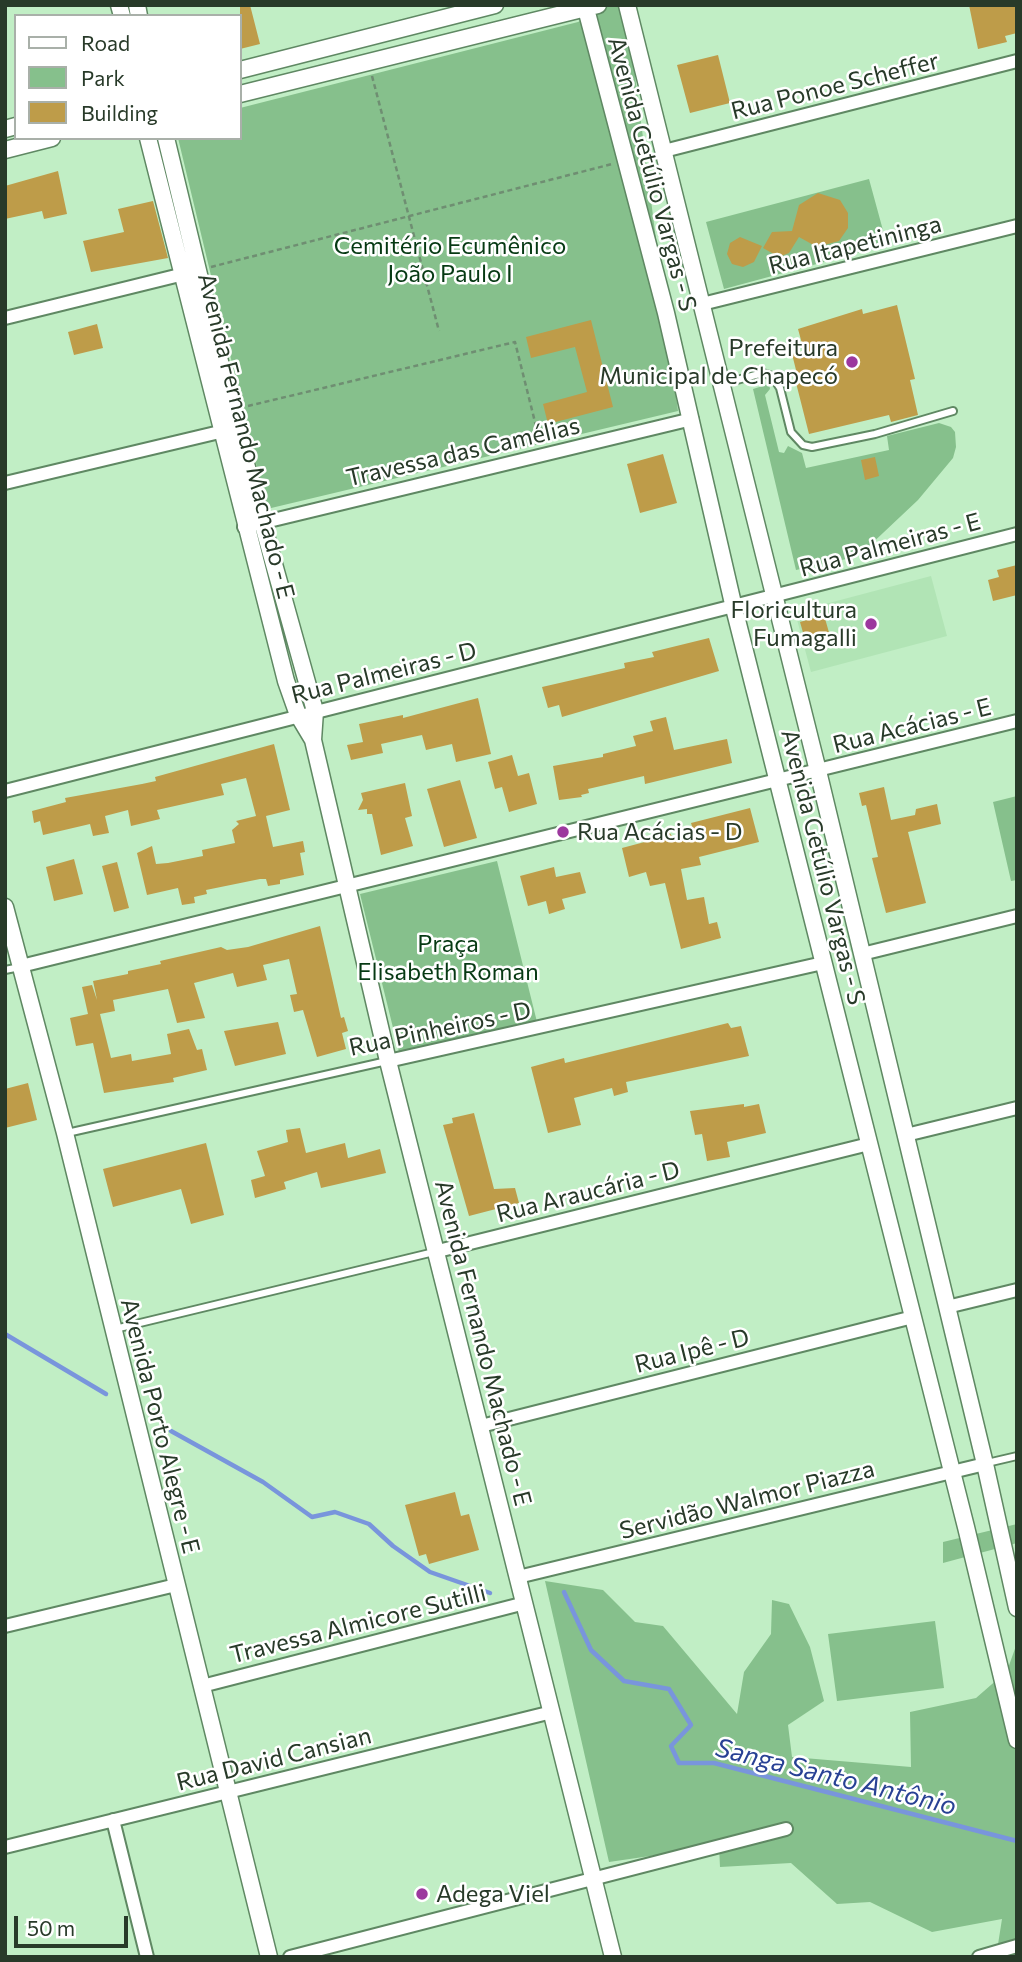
<!DOCTYPE html>
<html>
<head>
<meta charset="utf-8">
<style>
	body { margin:0 }
	#map { position:relative; width:1022px; height:1962px; overflow:hidden; background:#c1eec5; font-family:Commissioner,sans-serif }
	canvas { display:block }
	.frame { position:absolute; inset:0; border:7px solid #283a29; pointer-events:none }
	.legend { position:absolute; left:14px; top:14px; width:228px; height:126px; box-sizing:border-box; background:#fff; border:2px solid #a9b0a9; margin:0; padding:9px 12px; list-style:none; font-size:21px; color:#283a29 }
	.legend li { display:flex; align-items:center; gap:14px; height:35px }
	.legend b { width:35px; border:2px solid #a9b0a9 }
	.scale { position:absolute; left:14px; top:1916px; width:114px; height:32px; box-sizing:border-box; border:4px solid #283a29; border-top:0; padding-left:9px; font-size:21px; line-height:24px; white-space:nowrap; color:#283a29; -webkit-text-stroke:5px #fff; paint-order:stroke }
</style>
</head>
<body>
<div id="map">
<canvas width="1022" height="1962"></canvas>
<div class="frame"></div>
<ul class="legend">
<li><b style="height:9px;background:#fff"></b>Road</li>
<li><b style="height:19px;background:#86c08c"></b>Park</li>
<li><b style="height:19px;background:#be9c49"></b>Building</li>
</ul>
<div class="scale">50 m</div>
</div>
<script>
const c = document.querySelector('canvas').getContext('2d');
c.lineJoin = 'round';
function fill(path, color) { c.fillStyle = color; c.fill(path, 'evenodd'); }
const toPath = rows => new Path2D(rows.map(r => 'M' + r).join(''));
function trace(path, color, width, dash) { c.strokeStyle = color; c.lineWidth = width; c.lineCap = dash ? 'butt' : 'round'; c.setLineDash(dash || []); c.stroke(path); }
function drawText(font, color, halo, rows, align = 'center') {
  c.font = font + ' Commissioner,sans-serif'; c.lineWidth = 5; c.setLineDash([]); c.textBaseline = 'middle'; c.strokeStyle = halo; c.fillStyle = color; for (const [text, x, y, turn = 0] of rows) {
    c.save(); c.translate(x, y); c.rotate((+turn || 0) * Math.PI / 180); c.textAlign = isNaN(turn) ? turn : align; if (halo) c.strokeText(text, 0, 0); c.fillText(text, 0, 0); c.restore();
  }
}
const built = toPath([
	[931,576,947,636,811,672,795,612]
]);
const green = toPath([
	[611,5,626,5,678,411,267,509,178,138,240,138,240,108,578,22],
	[869,179,887,245,724,289,706,222],
	[769,384,770,389,765,395,779,452,784,453,788,446,802,453,806,468,889,450,887,436,939,423,951,427,955,432,956,447,953,458,918,500,866,549,851,558,796,570,753,389],
	[1017,796,1017,880,1011,881,993,802],
	[497,861,537,1022,400,1056,360,894],
	[1017,1524,1017,1543,943,1563,943,1542],
	[545,1581,603,1590,635,1622,663,1626,737,1714,744,1672,771,1634,772,1600,789,1604,810,1647,824,1701,788,1725,792,1757,911,1767,910,1712,976,1698,1007,1671,1017,1643,1017,1957,996,1957,1002,1919,932,1932,870,1902,837,1904,791,1863,720,1867,719,1846,609,1862],
	[935,1621,944,1688,837,1701,828,1634]
]);
const stream = toPath([
	[5,1334,106,1394],
	[171,1431,263,1482,312,1517,335,1512,369,1524,393,1546,430,1572,490,1593],
	[564,1592,591,1650,624,1681,669,1689,691,1725,671,1746,679,1763,714,1763,1017,1841]
]);
const building = toPath([
	[240,5,250,5,260,44,240,49],
	[969,5,1017,5,1017,33,1005,36,1007,42,978,49],
	[718,55,730,103,690,113,677,65],
	[58,171,67,214,44,219,42,211,5,219,5,186],
	[818,193,840,200,848,213,848,228,839,241,817,247,799,237,789,253,779,257,763,248,772,232,792,231,799,205],
	[153,201,168,258,91,272,83,241,124,232,118,209],
	[740,237,762,246,754,262,743,267,732,264,727,254,730,243],
	[897,305,915,379,910,380,918,415,891,422,889,415,809,434,793,371,796,370,792,354,804,351,798,329,862,309,863,314],
	[591,320,613,407,548,424,543,404,587,392,575,347,531,358,526,337],
	[97,324,103,348,74,355,68,332],
	[663,454,677,503,640,513,627,464],
	[875,457,879,476,865,480,861,460],
	[1017,565,1017,595,993,601,988,580,999,577,997,570],
	[824,615,830,636,806,643,800,622],
	[709,638,719,671,562,717,559,705,548,708,542,687,625,668,624,663,654,657,652,652],
	[478,698,491,754,456,762,452,744,426,750,422,735,381,744,383,753,351,760,347,745,363,742,359,724,403,715,403,718],
	[666,717,674,750,727,739,732,763,645,784,644,776,588,789,589,793,581,795,582,797,559,800,553,766,603,757,603,754,636,746,633,736,653,731,650,721],
	[274,744,290,810,266,816,273,847,303,841,305,852,300,853,304,875,280,880,280,884,268,886,266,879,260,879,206,890,207,894,194,897,195,903,182,905,178,888,147,895,137,853,152,846,156,864,168,863,203,856,202,850,235,843,232,830,239,824,236,821,256,816,246,778,221,784,224,795,157,810,160,819,131,826,128,810,105,816,109,833,93,836,90,824,43,835,40,821,34,823,32,811,66,802,65,798,142,784,156,781,155,777],
	[512,755,518,776,529,773,537,804,509,812,502,787,495,789,488,762],
	[460,780,477,838,444,847,427,789],
	[405,783,412,816,405,818,413,846,381,855,372,814,367,814,367,809,358,810,363,800,361,793],
	[884,787,891,820,915,815,916,809,937,804,941,824,908,832,926,903,886,913,872,858,878,857,866,805,862,806,859,793],
	[750,808,759,842,699,857,701,865,681,869,687,900,704,897,709,924,717,922,721,938,681,949,665,883,650,886,646,872,629,877,622,848,656,839,655,835,669,832,675,840,695,836,691,823],
	[74,859,83,894,54,901,46,867],
	[117,862,129,908,114,912,102,866],
	[554,867,556,877,580,872,586,893,562,899,565,909,549,914,546,901,528,906,520,876],
	[320,926,341,1018,344,1017,348,1031,342,1033,346,1049,317,1057,303,1010,294,1012,290,995,297,994,289,959,263,965,267,980,237,987,233,973,194,983,205,1018,177,1023,168,989,113,1000,115,1011,100,1014,111,1058,131,1054,132,1061,171,1054,167,1034,189,1029,197,1050,202,1049,207,1070,173,1078,174,1082,104,1093,93,1043,76,1046,70,1018,88,1014,82,987,92,985,97,1000,93,981,128,974,128,971,161,964,160,961,221,947,227,950,248,947],
	[278,1022,286,1054,235,1066,224,1031],
	[728,1023,731,1028,741,1026,749,1056,626,1082,628,1092,614,1096,612,1088,574,1098,581,1125,548,1133,531,1067,564,1058,565,1063],
	[28,1083,37,1120,5,1128,5,1089],
	[744,1104,744,1107,759,1104,766,1133,727,1142,730,1157,707,1161,702,1134,695,1135,690,1111],
	[474,1113,494,1189,515,1188,519,1203,469,1216,443,1125,453,1123,452,1118],
	[300,1128,306,1153,345,1143,348,1158,380,1149,386,1173,321,1188,317,1172,284,1182,286,1189,255,1198,251,1180,265,1176,257,1151,288,1142,286,1130],
	[206,1143,224,1215,191,1224,181,1189,113,1207,103,1169],
	[455,1492,461,1516,469,1514,479,1550,429,1564,426,1554,419,1556,405,1505]
]);
const path = toPath([
	[372,76,439,331],
	[211,267,612,164],
	[248,406,515,342,540,442]
]);
const service = toPath([
	[722,384,763,373,772,376,780,388,791,432,803,445,812,447,875,434,953,411],
	[5,970,20,967],
	[67,1133,387,1061],
	[115,1329,434,1252],
	[987,1463,1017,1456]
]);
const minor = toPath([
	[664,151,1017,61],
	[702,304,1017,226],
	[5,318,188,273],
	[5,483,228,430],
	[244,527,692,419],
	[5,791,1017,534],
	[862,954,1017,916],
	[21,966,1017,721],
	[388,1061,823,963],
	[906,1135,1017,1108],
	[438,1251,869,1144],
	[947,1307,1017,1290],
	[481,1426,913,1317],
	[518,1577,985,1464],
	[5,1626,176,1585],
	[202,1686,525,1603],
	[113,1820,147,1957],
	[5,1847,552,1712],
	[290,1957,786,1829],
	[979,1957,1017,1946]
]);
const tertiary = toPath([
	[119,5,122,16],
	[137,5,139,16],
	[585,5,666,313,734,608,966,1527,1017,1740],
	[627,5,818,771,985,1464,1017,1608],
	[240,70,495,5],
	[240,94,598,5],
	[5,129,16,126],
	[148,138,286,681,298,715,313,740],
	[166,138,236,428,315,711,313,740,388,1061,613,1957],
	[5,150,52,138],
	[5,907,65,1133,269,1957]
]);
const markers = [
	[852,362,7,"#9c389e"],
	[871,624,7,"#9c389e"],
	[563,832,7,"#9c389e"],
	[422,1894,7,"#9c389e"]
];
const streetNames = [
	["Rua Ponoe Scheffer",835,86,-14],
	["Avenida Getúlio Vargas - S",652,174,75],
	["Rua Itapetininga",855,245,-14],
	["Avenida Fernando Machado - E",246,436,76],
	["Travessa das Camélias",463,452,-13],
	["Rua Palmeiras - E",890,545,-15],
	["Rua Palmeiras - D",384,673,-14],
	["Rua Acácias - E",912,726,-14],
	["Avenida Getúlio Vargas - S",823,867,76],
	["Rua Pinheiros - D",440,1029,-12],
	["Rua Araucária - D",588,1192,-14],
	["Avenida Fernando Machado - E",483,1343,76],
	["Rua Ipê - D",692,1351,-14],
	["Avenida Porto Alegre - E",160,1426,76],
	["Servidão Walmor Piazza",747,1500,-14],
	["Travessa Almicore Sutilli",358,1624,-14],
	["Rua David Cansian",274,1759,-14]
];
const parkNames = [
	["Cemitério Ecumênico",450,246],
	["João Paulo I",450,274],
	["Praça",448,944],
	["Elisabeth Roman",448,972]
];
const poiNames = [
	["Prefeitura",838,348],
	["Municipal de Chapecó",838,376],
	["Floricultura",857,610],
	["Fumagalli",857,638],
	["Rua Acácias - D",577,832,"left"],
	["Adega Viel",436,1894,"left"]
];
const waterNames = [
	["Sanga Santo Antônio",836,1777,14]
];
fill(built, '#b1e4b5');
fill(green, '#86c08c');
trace(stream, '#7995dc', 4.5);
fill(building, '#be9c49');
trace(service, '#5f8863', 10);
trace(minor, '#5f8863', 16);
trace(tertiary, '#5f8863', 19);
trace(path, '#6f8e72', 2.5, [5, 3.5]);
trace(service, '#fff', 6);
trace(minor, '#fff', 12);
trace(tertiary, '#fff', 16);
for (const [x, y, r, color] of markers) { const dot = new Path2D(); dot.arc(x, y, r, 0, 2 * Math.PI); c.fillStyle = color; c.fill(dot); trace(dot, '#fff', 2.5); }
drawText('24px', '#283a29', '#fff', streetNames);
drawText('24px', '#063913', '#fff', parkNames);
drawText('24px', '#283a29', '#fff', poiNames, 'right');
drawText('italic 26px', '#284194', '#fff', waterNames);
</script>
</body>
</html>
